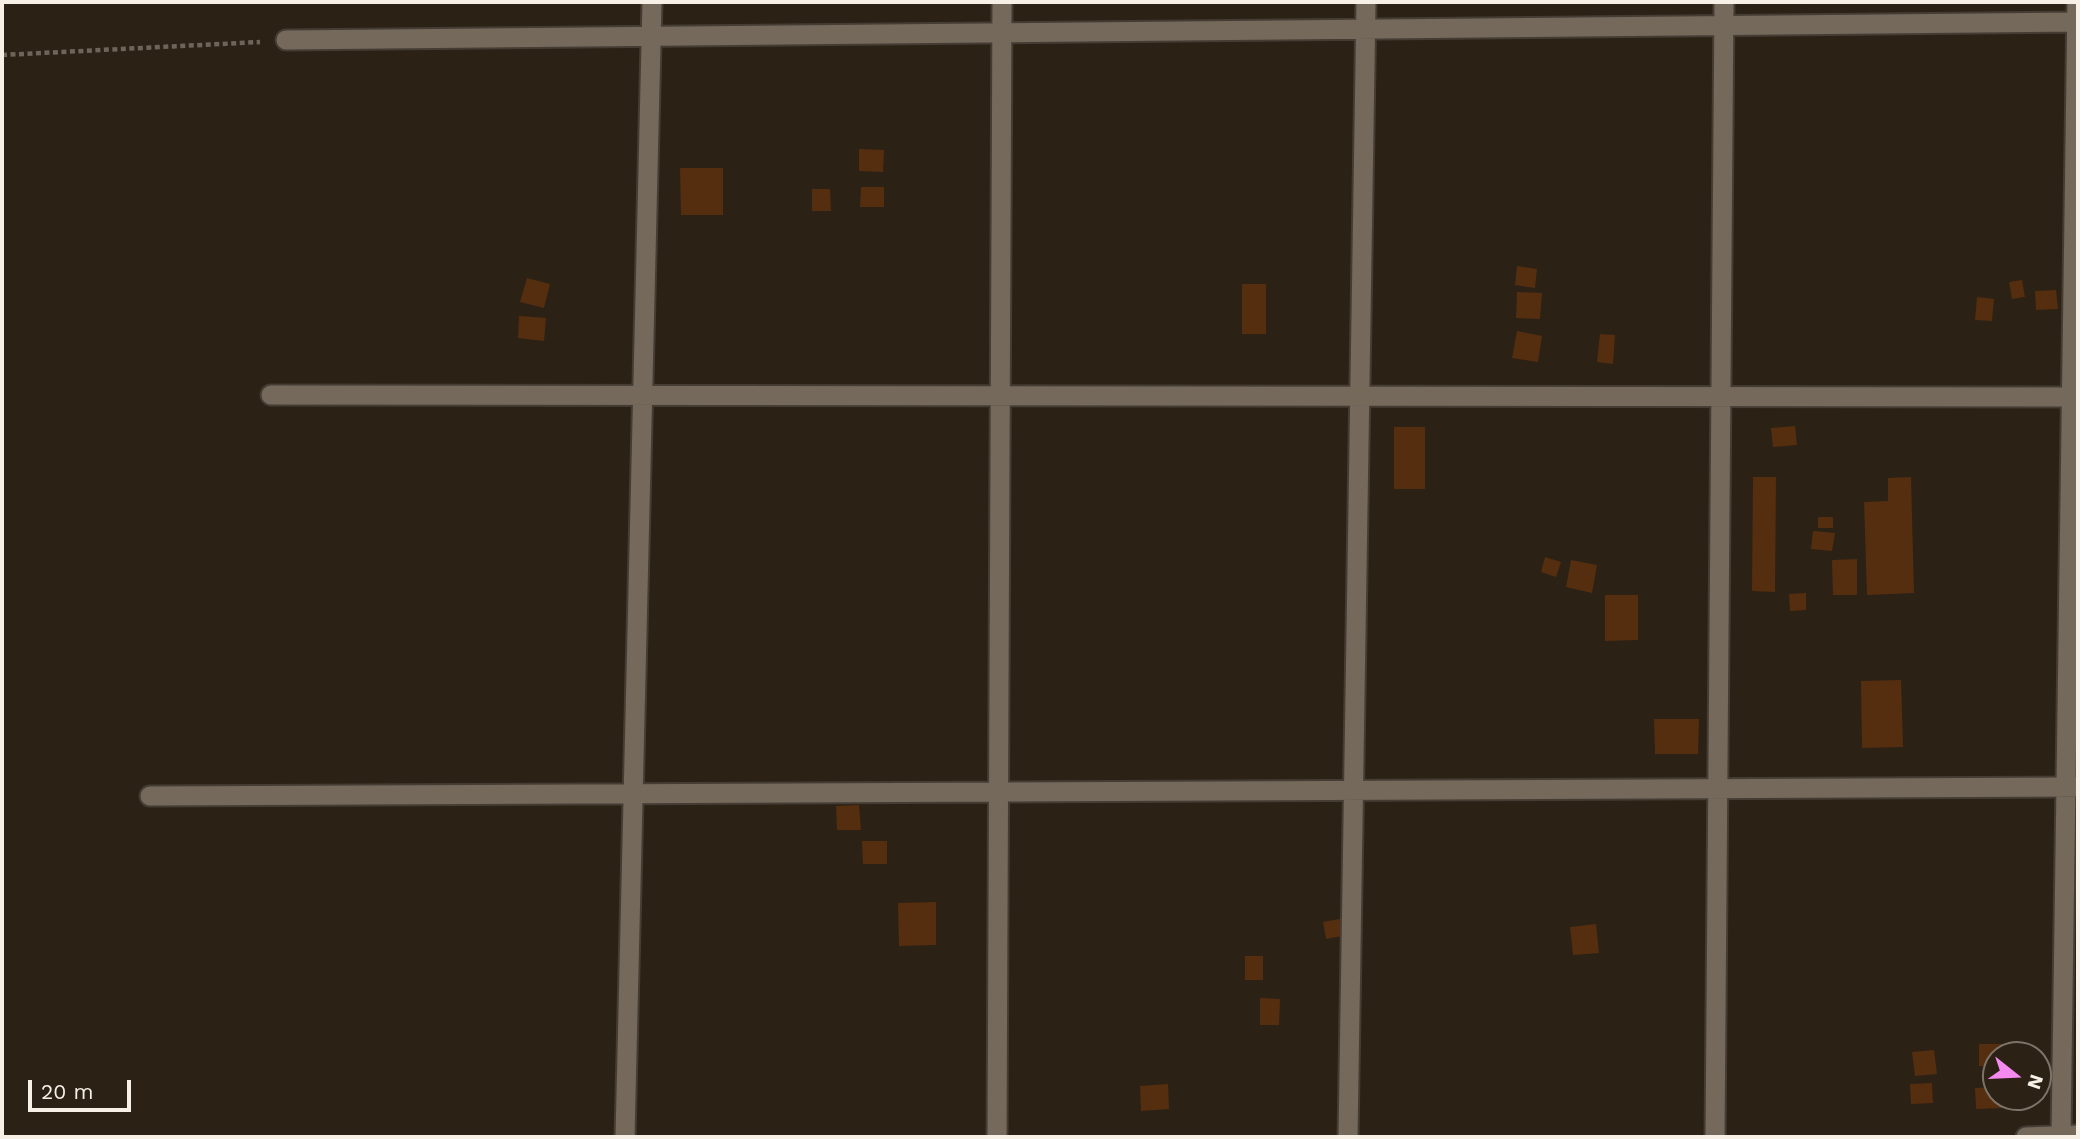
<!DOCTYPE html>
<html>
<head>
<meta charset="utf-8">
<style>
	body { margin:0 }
	#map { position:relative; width:2080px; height:1139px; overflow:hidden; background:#2b2115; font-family:"Work Sans",sans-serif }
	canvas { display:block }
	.frame { position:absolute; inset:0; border:4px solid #f7f0e7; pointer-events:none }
	.north { position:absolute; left:1982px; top:1041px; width:70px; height:70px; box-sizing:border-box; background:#2b2115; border:2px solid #7d7469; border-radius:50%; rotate:108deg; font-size:19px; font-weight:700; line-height:28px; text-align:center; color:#f7f0e7 }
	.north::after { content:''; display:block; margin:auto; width:24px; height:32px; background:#f489f0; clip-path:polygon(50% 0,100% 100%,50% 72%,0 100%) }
	.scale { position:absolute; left:28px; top:1080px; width:103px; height:32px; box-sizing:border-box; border:4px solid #f7f0e7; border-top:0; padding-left:9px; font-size:21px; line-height:24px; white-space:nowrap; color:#f7f0e7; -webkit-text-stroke:5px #2b2115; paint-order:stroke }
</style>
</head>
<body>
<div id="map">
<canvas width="2080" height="1139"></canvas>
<div class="frame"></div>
<div class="north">N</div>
<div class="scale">20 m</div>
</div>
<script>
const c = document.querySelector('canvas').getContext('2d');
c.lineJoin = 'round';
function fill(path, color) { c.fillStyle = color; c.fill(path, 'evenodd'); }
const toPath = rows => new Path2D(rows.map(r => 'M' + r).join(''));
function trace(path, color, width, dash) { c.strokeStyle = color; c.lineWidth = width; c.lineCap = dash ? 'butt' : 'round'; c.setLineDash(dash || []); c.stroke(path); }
const building = toPath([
	[859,149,884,150,883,172,859,171],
	[680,168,723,168,723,215,681,215],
	[861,187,884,187,884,207,860,207],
	[812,189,830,189,831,211,812,211],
	[1517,266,1537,269,1535,288,1515,285],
	[527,278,550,284,544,308,520,302],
	[2022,280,2025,297,2012,299,2009,282],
	[1242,284,1266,284,1266,334,1242,334],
	[2056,290,2058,309,2036,310,2035,291],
	[1517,292,1542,293,1540,319,1516,318],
	[1977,297,1994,299,1992,321,1975,320],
	[519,316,546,318,544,341,518,338],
	[1517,331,1542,336,1538,362,1512,358],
	[1600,334,1615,335,1613,364,1597,362],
	[1795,426,1797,445,1773,447,1771,428],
	[1394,427,1425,427,1425,489,1394,489],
	[1753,477,1776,477,1775,592,1752,591],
	[1911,477,1914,593,1867,595,1864,502,1888,501,1888,478],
	[1818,517,1833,517,1833,528,1818,528],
	[1813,531,1835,533,1832,551,1811,549],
	[1545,557,1561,562,1556,577,1541,572],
	[1857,559,1857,595,1833,595,1832,560],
	[1571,560,1597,565,1592,593,1566,587],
	[1806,593,1806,610,1790,611,1789,594],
	[1605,595,1638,595,1638,640,1605,641],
	[1901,680,1903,747,1862,748,1861,681],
	[1654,719,1699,719,1698,754,1655,754],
	[859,805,861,830,837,830,836,806],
	[862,841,887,841,887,864,863,864],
	[936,902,936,945,899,946,898,903],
	[1345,918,1347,935,1326,939,1323,922],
	[1596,924,1599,953,1573,955,1570,927],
	[1245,956,1263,956,1263,980,1245,980],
	[1260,998,1280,999,1279,1025,1260,1025],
	[1979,1044,2003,1044,2003,1055,1996,1055,1996,1066,1979,1066],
	[1934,1050,1937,1074,1915,1076,1912,1052],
	[1932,1083,1933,1103,1911,1104,1910,1084],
	[1168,1084,1169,1109,1141,1111,1140,1086],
	[1996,1087,1996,1097,2001,1097,2002,1108,1976,1109,1975,1088]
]);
const path = toPath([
	[2,55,260,42]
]);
const minor = toPath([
	[286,40,2078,22],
	[271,395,2078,397],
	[150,796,2078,787],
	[625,1137,652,2],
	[997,1137,1002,2],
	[1348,1137,1366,2],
	[1715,1137,1724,2],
	[2026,1137,2078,1135],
	[2061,1137,2077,2]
]);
fill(building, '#552e0f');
trace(minor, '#453d34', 23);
trace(path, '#6e655a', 4.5, [5, 3.5]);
trace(minor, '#74695a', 19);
</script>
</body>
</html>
